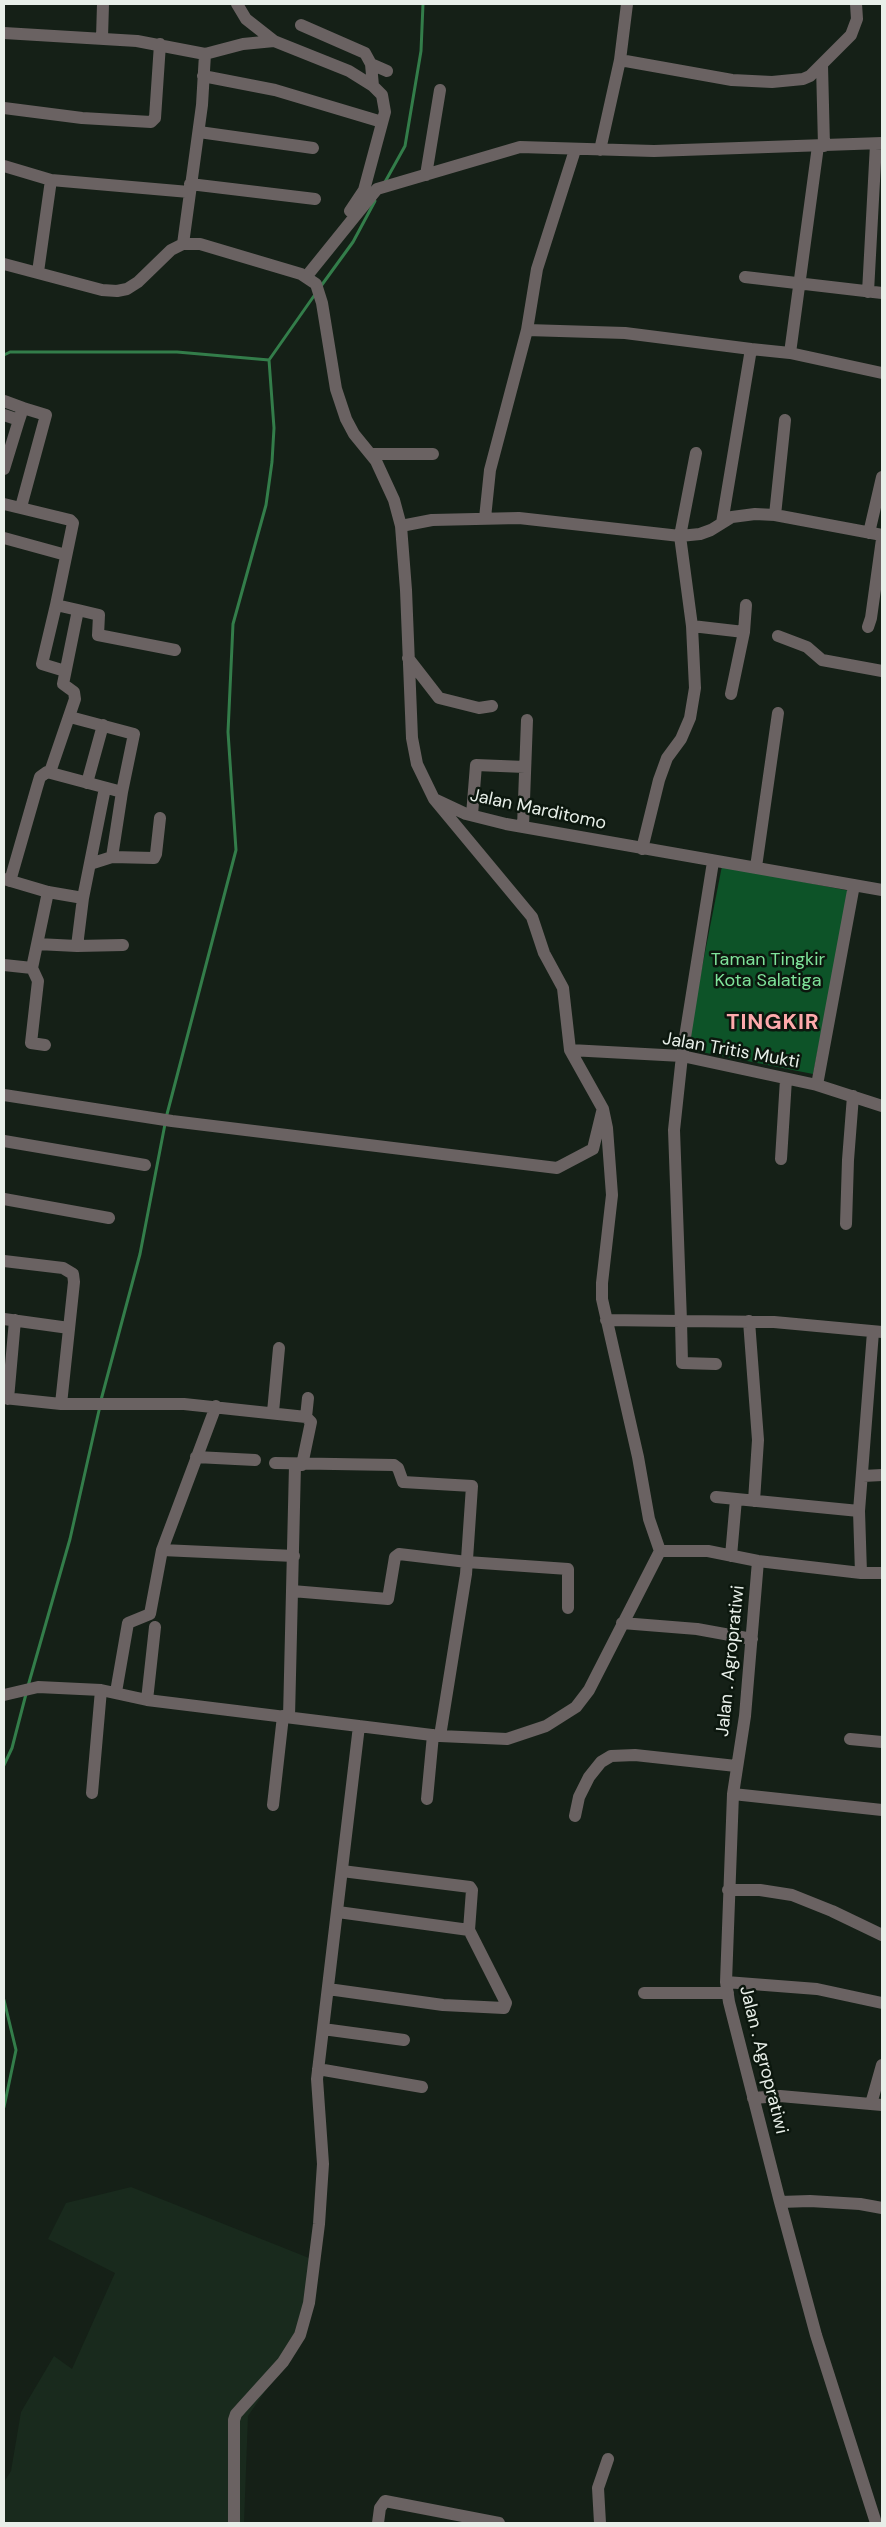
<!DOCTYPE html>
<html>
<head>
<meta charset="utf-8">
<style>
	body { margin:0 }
	#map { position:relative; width:886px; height:2527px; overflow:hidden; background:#152017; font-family:"DM Sans",sans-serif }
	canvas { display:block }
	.frame { position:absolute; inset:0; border:5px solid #e8efe9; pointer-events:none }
</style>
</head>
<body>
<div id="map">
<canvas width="886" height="2527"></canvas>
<div class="frame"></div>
</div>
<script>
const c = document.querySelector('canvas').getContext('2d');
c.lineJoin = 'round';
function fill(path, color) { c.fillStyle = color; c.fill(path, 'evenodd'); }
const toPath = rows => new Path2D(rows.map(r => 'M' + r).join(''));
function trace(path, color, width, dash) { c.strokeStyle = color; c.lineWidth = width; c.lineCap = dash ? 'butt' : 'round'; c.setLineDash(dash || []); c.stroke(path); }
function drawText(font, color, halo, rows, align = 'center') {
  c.font = font + ' "DM Sans",sans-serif'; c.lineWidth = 5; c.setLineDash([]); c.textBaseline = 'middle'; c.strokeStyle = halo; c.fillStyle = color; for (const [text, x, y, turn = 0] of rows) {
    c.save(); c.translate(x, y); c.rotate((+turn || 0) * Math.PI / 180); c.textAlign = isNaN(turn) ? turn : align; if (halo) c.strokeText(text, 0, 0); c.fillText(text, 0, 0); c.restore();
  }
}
const built = toPath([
	[131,2187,314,2260,293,2351,248,2416,244,2523,4,2523,4,2482,11,2471,21,2412,54,2356,72,2369,115,2273,48,2239,66,2203]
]);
const green = toPath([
	[722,866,850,891,813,1074,686,1049]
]);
const stream = toPath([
	[385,182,405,146,421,51,423,4],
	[321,286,353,242,375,201],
	[4,355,10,352,177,352,269,360],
	[166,1118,236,850,228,732,233,624,266,505,272,462,274,428,269,360,316,293],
	[101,1400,140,1254,165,1124],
	[28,1686,70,1539,100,1406],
	[4,1765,12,1748,26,1694],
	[4,2000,16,2050,4,2107]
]);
const minor = toPath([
	[301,25,365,53,371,64,373,86],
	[4,33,137,41,205,54,243,44,274,41,246,19,237,4],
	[102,38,103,4],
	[274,41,349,71,373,86,382,95,385,112,364,190,350,211],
	[620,60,732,80,772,82,803,79,810,76,851,35,857,19,856,4],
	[371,64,387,71],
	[822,65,824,146],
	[203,76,275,90,382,122],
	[4,108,82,118,151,122,155,118,160,44],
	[199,132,313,148],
	[600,150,620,60,627,4],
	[4,166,51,180,189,192],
	[426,175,440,90],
	[190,184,315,199],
	[183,244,202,105,205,54],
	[4,264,102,290,117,291,127,289,138,282,171,250,183,244,200,244,301,274,316,284,322,303,336,389,346,419,354,434,376,461,394,500,401,526,406,590,412,738,417,764,434,799,466,814,506,824,882,890],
	[38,272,51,180],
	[306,277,377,189,520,147,654,151,882,143],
	[745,277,882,293],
	[868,292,876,144],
	[527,330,625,333,751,349],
	[790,353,882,373],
	[4,401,23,408],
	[4,415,19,420,4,469],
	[19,420,23,408,46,415,21,507],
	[372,454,433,454],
	[4,504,70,520,73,523,56,605,78,610,63,684,74,692,75,699,50,772],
	[775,515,785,420],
	[485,518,490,470,527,330,537,269,575,150],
	[722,523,751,349,790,353,818,146],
	[401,526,432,520,519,518,680,536,700,534,711,530,732,517,755,514,775,515,882,535],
	[869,533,882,477],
	[4,538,66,555],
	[56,605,42,664,65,671],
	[78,610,99,615,98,635,175,650],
	[692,626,744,632,746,605],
	[868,627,871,618,882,539],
	[778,636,807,647,822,660,882,671],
	[408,658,439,698,479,708,492,706],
	[731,694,744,632],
	[70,717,134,734,122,792],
	[87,783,103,725],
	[472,815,476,765,525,767],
	[523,827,527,720],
	[642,849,659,780,667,758,681,739,690,718,695,688,692,626,680,536,696,453],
	[713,862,682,1056,674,1130,681,1321,774,1322,882,1332],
	[90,864,112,857,154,858,156,854,160,818],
	[756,867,778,713],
	[4,879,48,892,83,898],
	[10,881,37,787,40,777,47,772,122,792,112,857],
	[37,944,77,946,123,945],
	[77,946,83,898,105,788],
	[4,965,32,968,48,892],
	[32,968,38,981,31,1043,45,1045],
	[570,1050,682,1056,817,1085,882,1106],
	[817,1085,854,885],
	[4,1095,172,1121,557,1168,593,1149,602,1112],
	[4,1141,145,1165],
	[781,1159,786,1079],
	[4,1199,109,1218],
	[846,1224,848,1160,853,1096],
	[4,1261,63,1268,73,1274,74,1282,61,1404],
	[4,1319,69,1328],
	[606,1320,681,1321,682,1363,716,1364],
	[749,1321,758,1440,754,1501],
	[4,1398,61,1404,184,1404,306,1417,311,1422,302,1465],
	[8,1399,15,1320],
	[216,1406,162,1550,294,1556],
	[273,1412,279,1348],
	[306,1417,308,1398],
	[196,1457,255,1460],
	[275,1463,394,1465,398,1468,403,1482,472,1486,466,1574,440,1736],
	[863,1476,882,1475],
	[716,1497,859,1511],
	[660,1551,708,1551,758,1561,861,1573,882,1573],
	[731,1556,736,1499],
	[758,1561,745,1716,733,1794,726,1982,729,2002,780,2202,816,2335,876,2523],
	[861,1573,859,1511,873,1332],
	[292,1591,388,1599,395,1557,399,1554,467,1562,568,1569,568,1608],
	[622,1623,697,1629,752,1639],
	[116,1692,128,1623,150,1614,162,1550],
	[4,1695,38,1687,101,1690,147,1700,440,1736,507,1739,546,1726,576,1707,589,1690,660,1551,649,1519,638,1457,602,1299,602,1283,612,1195,607,1128,603,1109,570,1050,563,988,544,953,532,917,434,799],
	[147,1700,155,1627],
	[289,1717,295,1465],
	[850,1739,882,1742],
	[92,1793,101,1690],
	[733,1794,882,1810],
	[427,1799,433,1735],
	[273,1805,283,1716],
	[575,1816,579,1797,589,1777,601,1762,611,1756,635,1755,736,1766],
	[728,1890,760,1890,792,1895,832,1911,882,1935],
	[338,1912,469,1930,472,1890,470,1887,342,1871],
	[726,1982,817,1989,882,2003],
	[328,1989,443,2005,504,2008,506,2003,469,1930],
	[644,1993,728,1993],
	[323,2029,404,2040],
	[318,2069,422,2087],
	[753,2098,780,2096,882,2105],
	[871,2104,882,2065],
	[780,2202,810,2201,860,2204,882,2208],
	[234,2523,234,2420,236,2414,283,2362,300,2335,309,2303,319,2224,323,2164,317,2079,359,1726],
	[378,2523,380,2508,385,2501,499,2523],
	[600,2523,598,2488,608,2459]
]);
const streetNames = [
	["Jalan Marditomo",538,810,12],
	["Jalan Tritis Mukti",731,1051,10],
	["Jalan . Agropratiwi",731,1661,-84],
	["Jalan . Agropratiwi",763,2060,76]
];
const parkNames = [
	["Taman Tingkir",768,960],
	["Kota Salatiga",768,981]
];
const districtNames = [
	["TINGKIR",773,1023]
];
fill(built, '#192a1d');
fill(green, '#0d5328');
trace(stream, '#337d4a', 3);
trace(minor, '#6a6262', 12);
drawText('18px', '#e8efe9', '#0c170e', streetNames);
drawText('18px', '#7fe39a', '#0c170e', parkNames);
c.letterSpacing = '1px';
drawText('bold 22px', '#feaaac', '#0c170e', districtNames);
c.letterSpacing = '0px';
</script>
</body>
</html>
